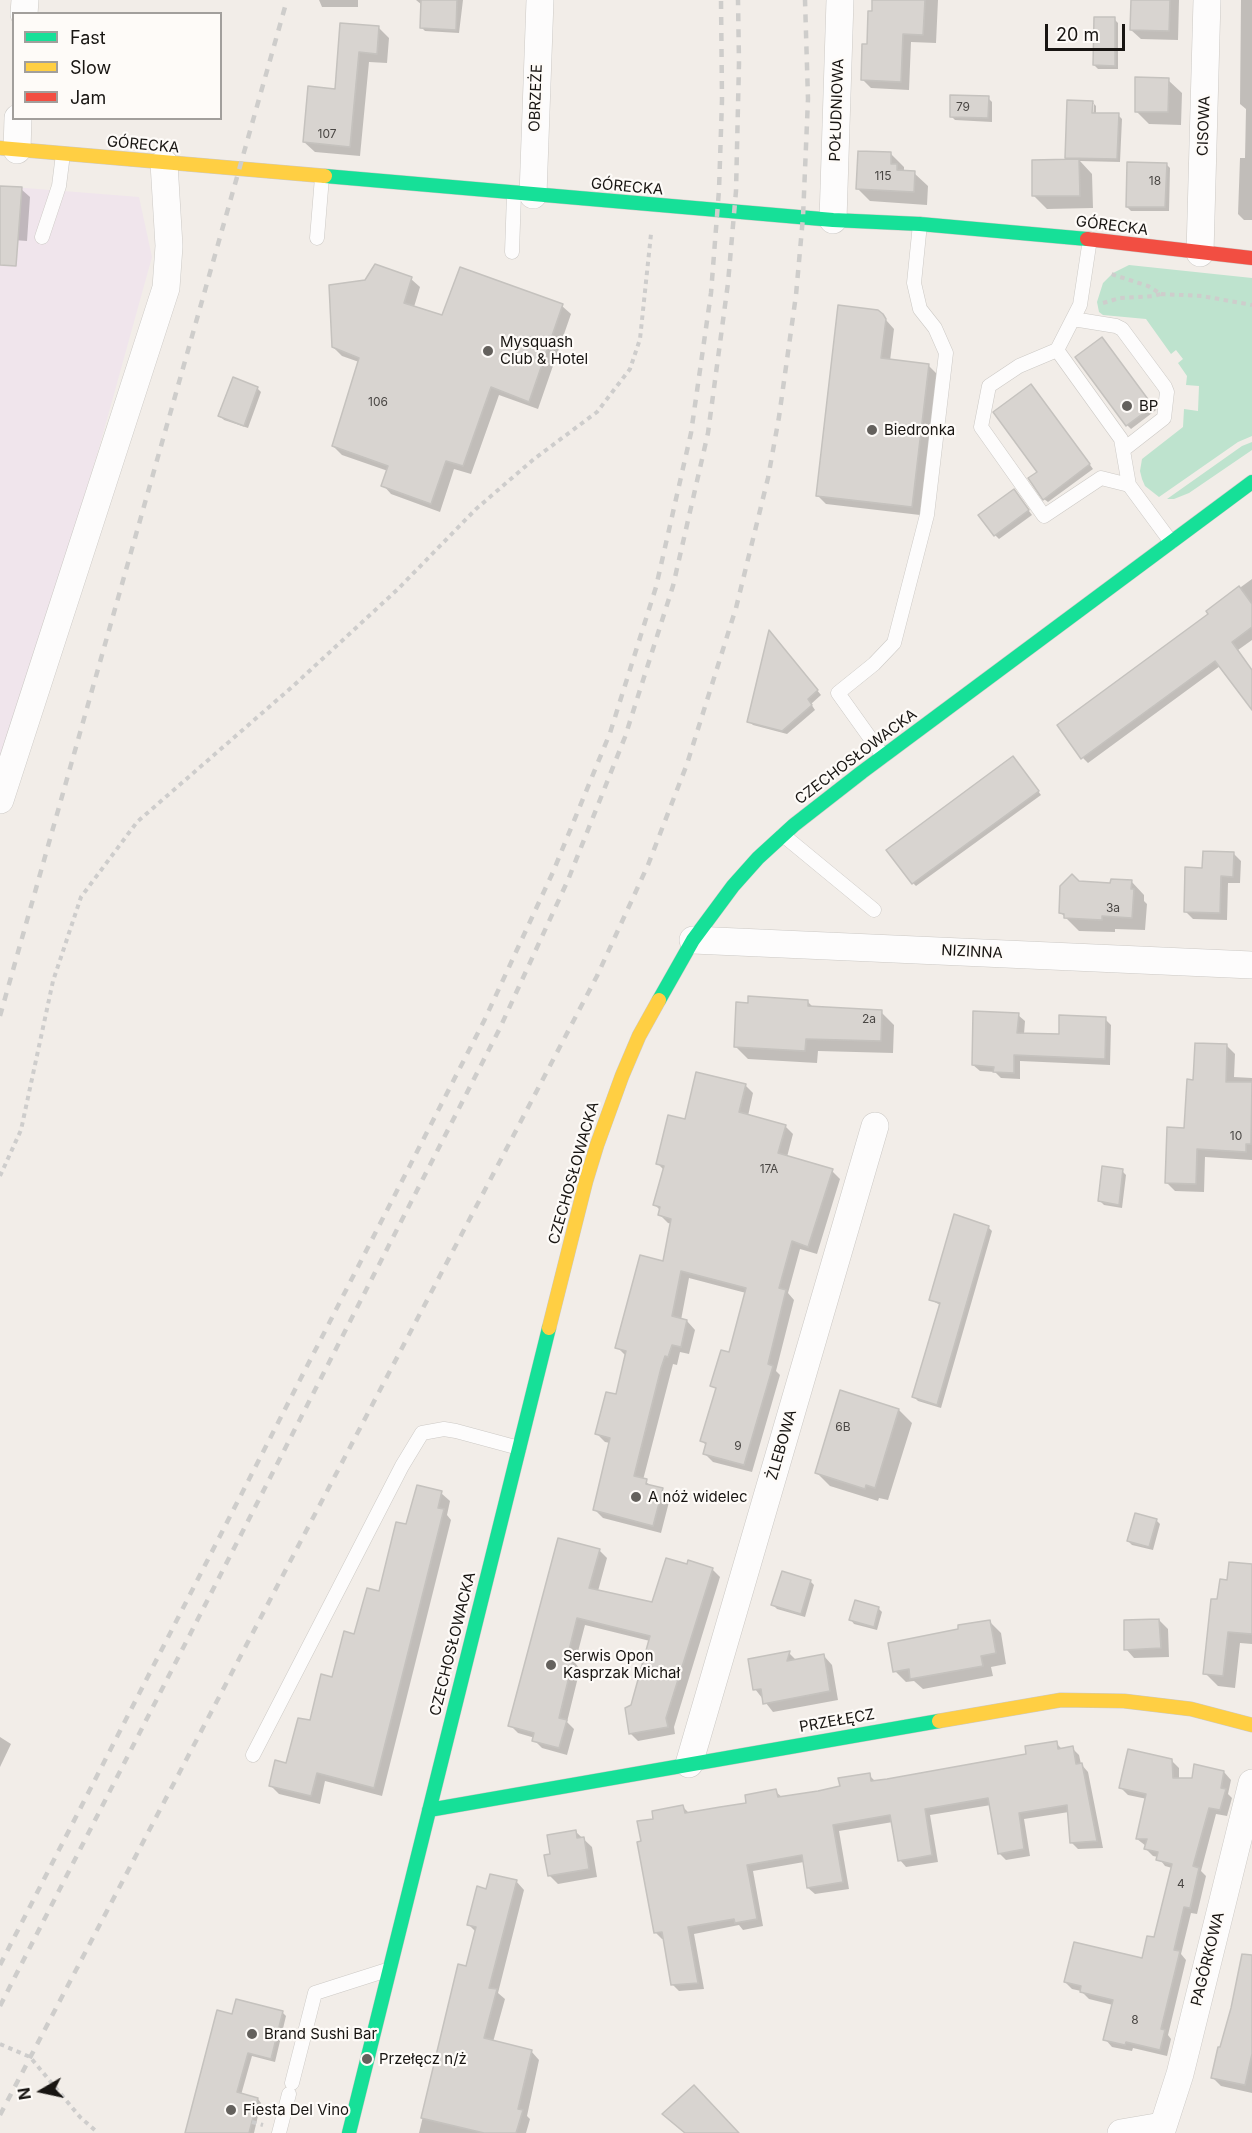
<!DOCTYPE html>
<html>
<head>
<meta charset="utf-8">
<style>
	body { margin:0 }
	#map { position:relative; width:1252px; height:2133px; overflow:hidden; background:#f2ede8; font-family:Inter,sans-serif }
	canvas { display:block }
	.legend { position:absolute; left:12px; top:12px; width:210px; height:108px; box-sizing:border-box; background:#fefbf8; border:2px solid #a29f9c; margin:0; padding:8px 10px; list-style:none; font-size:18px; color:#181512 }
	.legend li { display:flex; align-items:center; gap:12px; height:30px }
	.legend b { width:30px; border:2px solid #a29f9c }
	.north { position:absolute; left:12px; top:2061px; width:60px; height:60px; -webkit-text-stroke:4px #fefbf8; paint-order:stroke; rotate:261deg; font-size:16px; font-weight:700; line-height:24px; text-align:center; color:#181512 }
	.north::after { content:''; display:block; margin:auto; width:21px; height:27px; background:#181512; clip-path:polygon(50% 0,100% 100%,50% 72%,0 100%) }
	.scale { position:absolute; left:1045px; top:24px; width:80px; height:27px; box-sizing:border-box; border:3px solid #181512; border-top:0; padding-left:8px; font-size:18px; line-height:21px; white-space:nowrap; color:#181512; -webkit-text-stroke:4px #fefbf8; paint-order:stroke }
</style>
</head>
<body>
<div id="map">
<canvas width="1252" height="2133"></canvas>
<ul class="legend">
<li><b style="height:8px;background:#16e098"></b>Fast</li>
<li><b style="height:8px;background:#ffcf43"></b>Slow</li>
<li><b style="height:8px;background:#f24e42"></b>Jam</li>
</ul>
<div class="north">N</div>
<div class="scale">20 m</div>
</div>
<script>
const c = document.querySelector('canvas').getContext('2d');
c.lineJoin = 'round';
function fill(path, color) { c.fillStyle = color; c.fill(path, 'evenodd'); }
const toPath = rows => new Path2D(rows.map(r => 'M' + r).join(''));
function trace(path, color, width, dash) { c.strokeStyle = color; c.lineWidth = width; c.lineCap = dash ? 'butt' : 'round'; c.setLineDash(dash || []); c.stroke(path); }
function drawText(font, color, halo, rows, align = 'center') {
  c.font = font + ' Inter,sans-serif'; c.lineWidth = 4.5; c.setLineDash([]); c.textBaseline = 'middle'; c.strokeStyle = halo; c.fillStyle = color; for (const [text, x, y, turn = 0] of rows) {
    c.save(); c.translate(x, y); c.rotate((+turn || 0) * Math.PI / 180); c.textAlign = isNaN(turn) ? turn : align; if (halo) c.strokeText(text, 0, 0); c.fillText(text, 0, 0); c.restore();
  }
}
const industrial = toPath([
	[0,186,139,197,152,257,99,448,0,770]
]);
const green = toPath([
	[1129,265,1252,278,1252,436,1238,442,1159,497,1145,486,1142,479,1140,471,1142,459,1183,427,1184,409,1198,411,1199,386,1186,385,1187,376,1178,363,1183,359,1176,350,1171,354,1146,319,1103,315,1099,312,1097,302,1103,283,1113,273],
	[1252,442,1252,450,1189,493,1174,499,1167,499,1242,446]
]);
const shadow = toPath([
	[319,0,358,0,358,7,322,7],
	[463,0,459,33,425,31,421,27,422,5,416,0],
	[875,0,938,0,936,43,911,42,909,90,871,88,862,79],
	[1132,0,1179,0,1178,40,1141,39,1131,30],
	[1241,0,1252,0,1252,220,1244,220,1238,214,1240,158,1245,158,1246,109,1240,104],
	[1114,19,1118,23,1118,69,1098,69,1094,65],
	[341,25,378,27,389,38,387,63,369,62,360,156,315,152,304,142,337,90],
	[1168,80,1182,93,1181,125,1149,124,1136,111],
	[988,98,992,102,992,122,955,120,951,116],
	[1068,102,1092,102,1094,104,1091,104,1090,121,1093,121,1094,104,1096,106,1096,115,1118,115,1122,119,1120,162,1080,161,1092,174,1093,208,1047,209,1034,196,1033,161,1071,161,1067,157],
	[891,154,904,167,904,172,914,173,928,186,927,205,870,201,857,188],
	[1166,164,1170,168,1169,211,1131,211,1127,207],
	[0,188,21,189,30,197,27,241,0,239],
	[411,279,420,287,414,307,443,317,562,306,571,314,538,409,499,395,471,474,454,469,440,512,391,494,383,485,388,471,342,455,333,446,359,362,342,356,333,347],
	[878,311,894,329,890,361,928,365,937,374,920,515,826,504,817,495],
	[1106,343,1156,410,1131,429,1127,425],
	[257,388,261,392,248,428,224,420,220,416],
	[1035,390,1093,469,1048,502,1044,499,1039,472],
	[1017,495,1032,515,999,539,995,535],
	[1252,579,1252,640,1238,650,1239,654,1252,672,1252,707,1220,666,1088,763,1083,758,1210,614,1208,611],
	[773,636,821,695,811,704,815,710,787,734,753,725,749,721],
	[1017,762,1041,795,916,886,913,883],
	[1234,854,1241,861,1240,883,1228,883,1227,920,1193,919,1185,911,1204,869],
	[1131,881,1144,895,1144,901,1147,904,1145,930,1115,929,1115,932,1079,931,1061,913,1079,883,1112,884],
	[807,1001,814,1008,881,1012,894,1025,893,1053,818,1051,817,1063,748,1059,735,1046],
	[1018,1015,1025,1021,1024,1034,1060,1036,1105,1019,1111,1025,1110,1065,1020,1061,1020,1079,1001,1078,995,1072,980,1071,973,1065],
	[1227,1046,1235,1054,1234,1077,1252,1078,1252,1160,1205,1157,1204,1192,1175,1191,1167,1183,1185,1129,1195,1081],
	[745,1085,753,1093,748,1116,785,1126,793,1134,787,1157,832,1171,840,1179,817,1254,800,1249,788,1293,794,1300,776,1371,780,1375,752,1472,713,1462,705,1454,707,1446,702,1441,717,1390,712,1385,730,1354,746,1293,689,1278,681,1320,687,1321,695,1330,689,1354,680,1352,677,1365,673,1364,643,1480,653,1487,662,1490,670,1498,661,1533,603,1518,595,1510,610,1443,605,1442,597,1434,617,1396,625,1355,617,1347,664,1263,672,1224,668,1223,660,1215,661,1211,655,1205,664,1170,657,1163,686,1121],
	[1122,1171,1126,1175,1122,1208,1104,1205,1100,1201],
	[988,1227,992,1231,941,1408,918,1401,914,1397,940,1305,931,1300],
	[899,1410,912,1423,888,1500,879,1498,878,1501,830,1486,817,1473],
	[441,1493,450,1501,447,1515,451,1520,382,1796,325,1781,320,1804,279,1794,270,1785,287,1765,380,1593,407,1526],
	[1156,1520,1160,1524,1153,1550,1132,1545,1128,1541],
	[599,1550,607,1558,598,1591,653,1603,688,1566,712,1569,720,1577,674,1727,675,1734,638,1741,630,1733,632,1706,650,1641,585,1625,575,1663,580,1669,567,1722,574,1729,567,1755,542,1748,534,1740,535,1738,518,1733,510,1725],
	[1252,1566,1252,1644,1240,1643,1235,1688,1218,1686,1205,1673,1219,1601,1228,1581],
	[810,1581,814,1585,805,1617,777,1609,773,1605],
	[878,1608,882,1612,877,1630,854,1624,851,1620],
	[1159,1620,1168,1629,1169,1657,1134,1658,1126,1649],
	[990,1622,1001,1633,1006,1664,991,1667,993,1676,923,1689,914,1681,906,1682,895,1671,960,1631],
	[789,1653,797,1661,824,1656,832,1665,838,1700,773,1712,755,1689],
	[0,1737,11,1744,0,1767],
	[1056,1743,1063,1750,1072,1748,1079,1755,1081,1764,1088,1772,1103,1848,1078,1849,1071,1842,1069,1812,1024,1819,1030,1856,1006,1860,999,1853,991,1805,930,1815,938,1862,906,1867,900,1860,893,1822,839,1831,849,1889,815,1894,808,1888,804,1862,753,1871,763,1926,743,1930,739,1925,694,1934,704,1989,679,1991,672,1984,665,1939,662,1939,656,1933,643,1842,655,1820,683,1807,690,1814,748,1804,775,1791,783,1798,841,1788,869,1775,876,1782,1028,1755],
	[1172,1761,1179,1768,1179,1779,1194,1780,1224,1772,1231,1780,1228,1794,1232,1798,1227,1816,1216,1814,1201,1871,1206,1876,1197,1914,1191,1913,1181,1954,1186,1960,1168,2035,1171,2039,1167,2056,1133,2048,1132,2051,1112,2047,1105,2039,1113,2005,1089,1999,1081,1991,1072,1989,1065,1982,1143,1960,1155,1939,1172,1868,1165,1866,1158,1857,1153,1856,1146,1849,1146,1846,1137,1839,1147,1799,1128,1795,1121,1788],
	[576,1832,592,1847,597,1877,558,1884,549,1875,551,1855],
	[516,1881,524,1890,498,1993,505,1999,493,2042,531,2051,539,2060,527,2116,530,2119,526,2133,419,2133,459,1966,468,1968,476,1932,469,1925,487,1890],
	[1245,1954,1252,1956,1252,2093,1221,2086,1212,2077,1233,2008],
	[282,2012,286,2016,275,2062,252,2056,241,2095,258,2099,261,2103,254,2133,201,2133,233,2016]
]);
const building = toPath([
	[421,0,457,0,456,30,420,28,421,0],
	[872,0,925,0,923,35,903,34,901,82,861,80,862,44,867,44,868,11,872,11,872,0],
	[1131,0,1170,0,1169,31,1130,30,1131,0],
	[1094,17,1115,17,1115,66,1093,65,1094,17],
	[340,23,379,26,377,54,359,52,350,147,303,142,308,86,335,89,340,23],
	[1135,77,1169,78,1168,112,1135,112,1135,77],
	[950,95,989,96,988,118,950,117,950,95],
	[1067,100,1093,101,1092,113,1119,113,1117,159,1065,158,1067,100],
	[858,151,891,152,891,164,897,164,897,170,915,171,914,192,856,189,858,151],
	[1079,159,1080,196,1032,196,1032,160,1079,159],
	[1127,162,1167,163,1165,207,1126,207,1127,162],
	[0,186,22,187,16,266,0,265,0,186],
	[375,264,412,277,404,303,442,315,460,267,563,304,529,402,491,387,463,466,446,461,431,504,381,486,388,466,332,446,359,358,332,347,329,285,365,280,375,264],
	[838,305,878,310,883,314,886,319,881,358,929,364,912,507,816,496,838,305],
	[1102,337,1153,406,1126,426,1075,357,1102,337],
	[233,377,258,387,244,426,218,416,233,377],
	[1031,384,1090,464,1043,500,1028,478,1037,472,993,412,1031,384],
	[1014,489,1029,510,994,536,978,515,1014,489],
	[1239,586,1252,604,1252,627,1232,642,1252,670,1252,710,1215,661,1081,759,1057,725,1208,614,1206,611,1239,586],
	[769,630,818,690,808,699,812,705,782,731,747,722,769,630],
	[1013,756,1039,791,912,884,886,850,1013,756],
	[1203,851,1234,852,1233,877,1221,876,1220,913,1184,912,1185,867,1202,868,1203,851],
	[1072,874,1079,881,1110,883,1111,879,1132,880,1131,889,1134,889,1132,918,1102,916,1102,920,1064,918,1064,914,1059,913,1060,886,1072,874],
	[748,996,808,1000,808,1006,882,1010,881,1041,806,1039,805,1051,734,1047,736,1002,748,1003,748,996],
	[973,1011,1019,1013,1017,1033,1059,1034,1059,1015,1106,1017,1105,1059,1014,1055,1014,1073,993,1072,994,1067,972,1065,973,1011],
	[1195,1043,1227,1044,1226,1082,1252,1082,1251,1144,1246,1144,1246,1152,1197,1149,1196,1184,1165,1183,1167,1127,1184,1128,1187,1079,1193,1080,1195,1043],
	[696,1072,746,1084,739,1112,786,1125,778,1153,833,1169,808,1247,792,1241,779,1288,786,1290,768,1364,773,1366,744,1465,703,1454,706,1443,700,1441,716,1388,710,1386,721,1350,729,1352,746,1288,681,1271,672,1316,687,1320,681,1347,672,1345,668,1357,665,1356,661,1368,634,1476,647,1479,646,1484,663,1488,653,1526,593,1510,610,1438,595,1434,606,1392,616,1394,626,1351,615,1348,640,1255,663,1261,671,1219,658,1215,660,1207,653,1205,664,1166,656,1164,668,1115,685,1119,696,1072],
	[1102,1166,1123,1169,1119,1205,1098,1201,1102,1166],
	[954,1214,989,1226,937,1405,912,1397,940,1303,929,1300,954,1214],
	[840,1390,899,1409,875,1488,866,1485,865,1489,815,1473,840,1390],
	[417,1485,442,1491,438,1508,444,1509,374,1788,317,1773,311,1796,269,1786,275,1760,286,1763,298,1718,310,1720,321,1674,332,1677,344,1631,354,1634,367,1588,379,1591,396,1522,406,1524,417,1485],
	[1135,1513,1157,1519,1149,1547,1127,1541,1135,1513],
	[558,1538,600,1549,589,1588,652,1602,666,1558,687,1564,688,1560,713,1568,666,1718,668,1727,629,1734,625,1708,631,1705,650,1636,577,1618,567,1658,573,1660,559,1718,567,1720,559,1748,532,1741,534,1733,508,1726,558,1538],
	[1229,1562,1252,1564,1252,1634,1228,1632,1223,1676,1203,1674,1211,1599,1217,1599,1220,1579,1227,1580,1229,1562],
	[782,1571,811,1580,801,1614,771,1605,782,1571],
	[855,1600,879,1607,874,1627,849,1620,855,1600],
	[1159,1619,1161,1648,1124,1650,1124,1620,1159,1619],
	[990,1620,996,1653,981,1656,983,1666,910,1679,909,1669,893,1672,888,1643,958,1629,958,1625,990,1620],
	[790,1651,787,1661,824,1654,830,1691,763,1704,761,1689,753,1690,748,1659,790,1651],
	[1057,1741,1058,1749,1073,1746,1076,1764,1082,1763,1097,1841,1070,1843,1067,1805,1019,1813,1024,1849,998,1854,988,1798,925,1809,932,1855,916,1858,898,1861,890,1815,833,1825,843,1882,807,1888,802,1855,747,1865,757,1919,735,1923,734,1919,688,1927,698,1983,671,1985,662,1932,654,1933,637,1842,641,1841,637,1821,653,1819,652,1811,683,1805,685,1813,720,1807,746,1803,745,1795,776,1789,778,1797,818,1791,840,1786,838,1778,870,1773,871,1781,887,1779,1026,1754,1025,1746,1057,1741],
	[1128,1749,1172,1759,1173,1778,1192,1778,1194,1764,1224,1771,1221,1788,1226,1789,1220,1810,1209,1808,1193,1866,1199,1868,1190,1908,1184,1907,1174,1950,1180,1951,1161,2029,1165,2030,1160,2050,1126,2042,1125,2045,1103,2040,1113,2000,1080,1992,1081,1986,1064,1982,1074,1942,1142,1958,1147,1936,1154,1937,1172,1864,1156,1860,1158,1852,1144,1849,1147,1839,1136,1839,1146,1794,1119,1788,1128,1749],
	[576,1830,577,1838,584,1837,589,1869,548,1876,544,1855,550,1854,547,1835,576,1830],
	[490,1874,517,1880,489,1988,497,1989,484,2038,532,2050,518,2109,523,2110,516,2133,484,2133,421,2118,458,1964,466,1966,476,1927,467,1925,477,1886,486,1889,490,1874],
	[1242,1954,1252,1955,1252,2054,1245,2085,1211,2078,1218,2047,1220,2047,1231,2008,1242,1954],
	[236,1999,283,2011,271,2059,248,2053,237,2092,258,2098,249,2133,185,2133,217,2010,232,2014,236,1999],
	[694,2085,739,2133,685,2133,662,2114,694,2085]
]);
const path = toPath([
	[1161,294,1202,296,1252,305],
	[1103,303,1120,298,1154,296,1161,294,1148,286,1111,274],
	[0,1176,21,1130,53,981,81,897,137,822,292,687,398,589,476,509,534,459,597,412,630,369,640,339,651,234],
	[0,2044,30,2057,80,2117,98,2133],
	[252,2122,263,2125]
]);
const lane = toPath([
	[42,237,59,186,63,154],
	[317,238,322,177],
	[1090,239,1080,305,1057,350,1121,439,1129,485,1171,542],
	[512,252,514,194],
	[1073,319,1116,326,1122,329,1165,387,1167,392,1164,418,1123,450],
	[1057,350,1019,366,989,386,981,427,1044,516,1101,478,1129,485],
	[883,756,838,693,874,664,894,643,927,515,946,353,935,328,920,309,914,283,920,224],
	[783,835,874,910],
	[253,1755,402,1466,422,1433,444,1429,456,1431,519,1448],
	[292,2083,315,1993,387,1970],
	[279,2133,289,2094]
]);
const street = toPath([
	[24,14,25,0],
	[17,150,18,118],
	[533,195,540,0],
	[833,220,840,0],
	[1200,253,1207,0],
	[0,800,166,288,169,246,164,163],
	[693,940,1252,965],
	[689,1764,875,1126],
	[1121,2133,1162,2126],
	[1161,2133,1180,2074,1252,1783]
]);
const fast = toPath([
	[325,176,833,220,920,224,1087,239],
	[659,1000,693,940,733,886,758,858,794,825,862,772,1252,482],
	[429,1810,939,1721],
	[349,2133,549,1328]
]);
const slow = toPath([
	[0,148,325,176],
	[549,1328,586,1181,597,1145,622,1076,639,1036,659,1000],
	[939,1721,1061,1700,1124,1701,1191,1709,1252,1725]
]);
const jam = toPath([
	[1087,239,1252,258]
]);
const rail = toPath([
	[0,1016,287,0],
	[0,1965,484,1021,553,872,610,733,656,587,691,433,711,293,719,190,722,100,721,0],
	[0,2006,499,1030,568,880,625,737,673,586,708,433,728,283,736,191,739,63,738,0],
	[0,2115,597,976,648,865,687,764,736,608,768,478,779,417,796,295,803,217,808,99,805,0]
]);
const markers = [
	[488,351,6,"#64615d"],
	[1127,406,6,"#64615d"],
	[872,430,6,"#64615d"],
	[636,1497,6,"#64615d"],
	[551,1665,6,"#64615d"],
	[252,2034,6,"#64615d"],
	[367,2059,6,"#64615d"],
	[231,2110,6,"#64615d"]
];
const numberNames = [
	["79",963,107],
	["107",327,134],
	["115",883,176],
	["18",1155,181],
	["106",378,402],
	["3a",1113,908],
	["2a",869,1019],
	["10",1236,1136],
	["17A",769,1169],
	["6B",843,1427],
	["9",738,1446],
	["4",1181,1884],
	["8",1135,2020]
];
const streetNames = [
	["OBRZEŻE",536,98,-88],
	["POŁUDNIOWA",837,110,-88],
	["CISOWA",1204,126,-88],
	["GÓRECKA",143,145,5],
	["GÓRECKA",627,187,5],
	["GÓRECKA",1112,226,7],
	["CZECHOSŁOWACKA",856,757,-37],
	["NIZINNA",972,952,3],
	["CZECHOSŁOWACKA",574,1173,-74],
	["ŻLEBOWA",782,1445,-74],
	["CZECHOSŁOWACKA",453,1644,-76],
	["PRZEŁĘCZ",837,1721,-10],
	["PAGÓRKOWA",1208,1959,-76]
];
const poiNames = [
	["Mysquash",500,342],
	["Club & Hotel",500,359],
	["BP",1139,406],
	["Biedronka",884,430],
	["A nóż widelec",648,1497],
	["Serwis Opon",563,1656],
	["Kasprzak Michał",563,1673],
	["Brand Sushi Bar",264,2034],
	["Przełęcz n/ż",379,2059],
	["Fiesta Del Vino",243,2110]
];
fill(industrial, '#f0e5ec');
fill(green, '#bee3ce');
fill(shadow, '#0003');
fill(building, '#d8d4d0');
trace(building, '#c5c2be', 1.5);
trace(lane, '#ccc9c5', 15);
trace(street, '#ccc9c5', 28);
trace(fast, '#ccc9c5', 15);
trace(slow, '#ccc9c5', 15);
trace(jam, '#ccc9c5', 15);
trace(path, '#cecdcc', 4, [4.5, 4.5]);
trace(lane, '#fdfcfc', 14);
trace(street, '#fdfcfc', 27);
trace(fast, '#16e098', 14);
trace(slow, '#ffcf43', 14);
trace(jam, '#f24e42', 14);
trace(rail, '#cecdcb', 4.5, [8, 8]);
for (const [x, y, r, color] of markers) { const dot = new Path2D(); dot.arc(x, y, r, 0, 2 * Math.PI); c.fillStyle = color; c.fill(dot); trace(dot, '#fefbf8', 2); }
drawText('12px', '#4a4744', null, numberNames);
drawText('15px', '#181512', '#fefbf8', streetNames);
drawText('15px', '#181512', '#fefbf8', poiNames, 'left');
</script>
</body>
</html>
